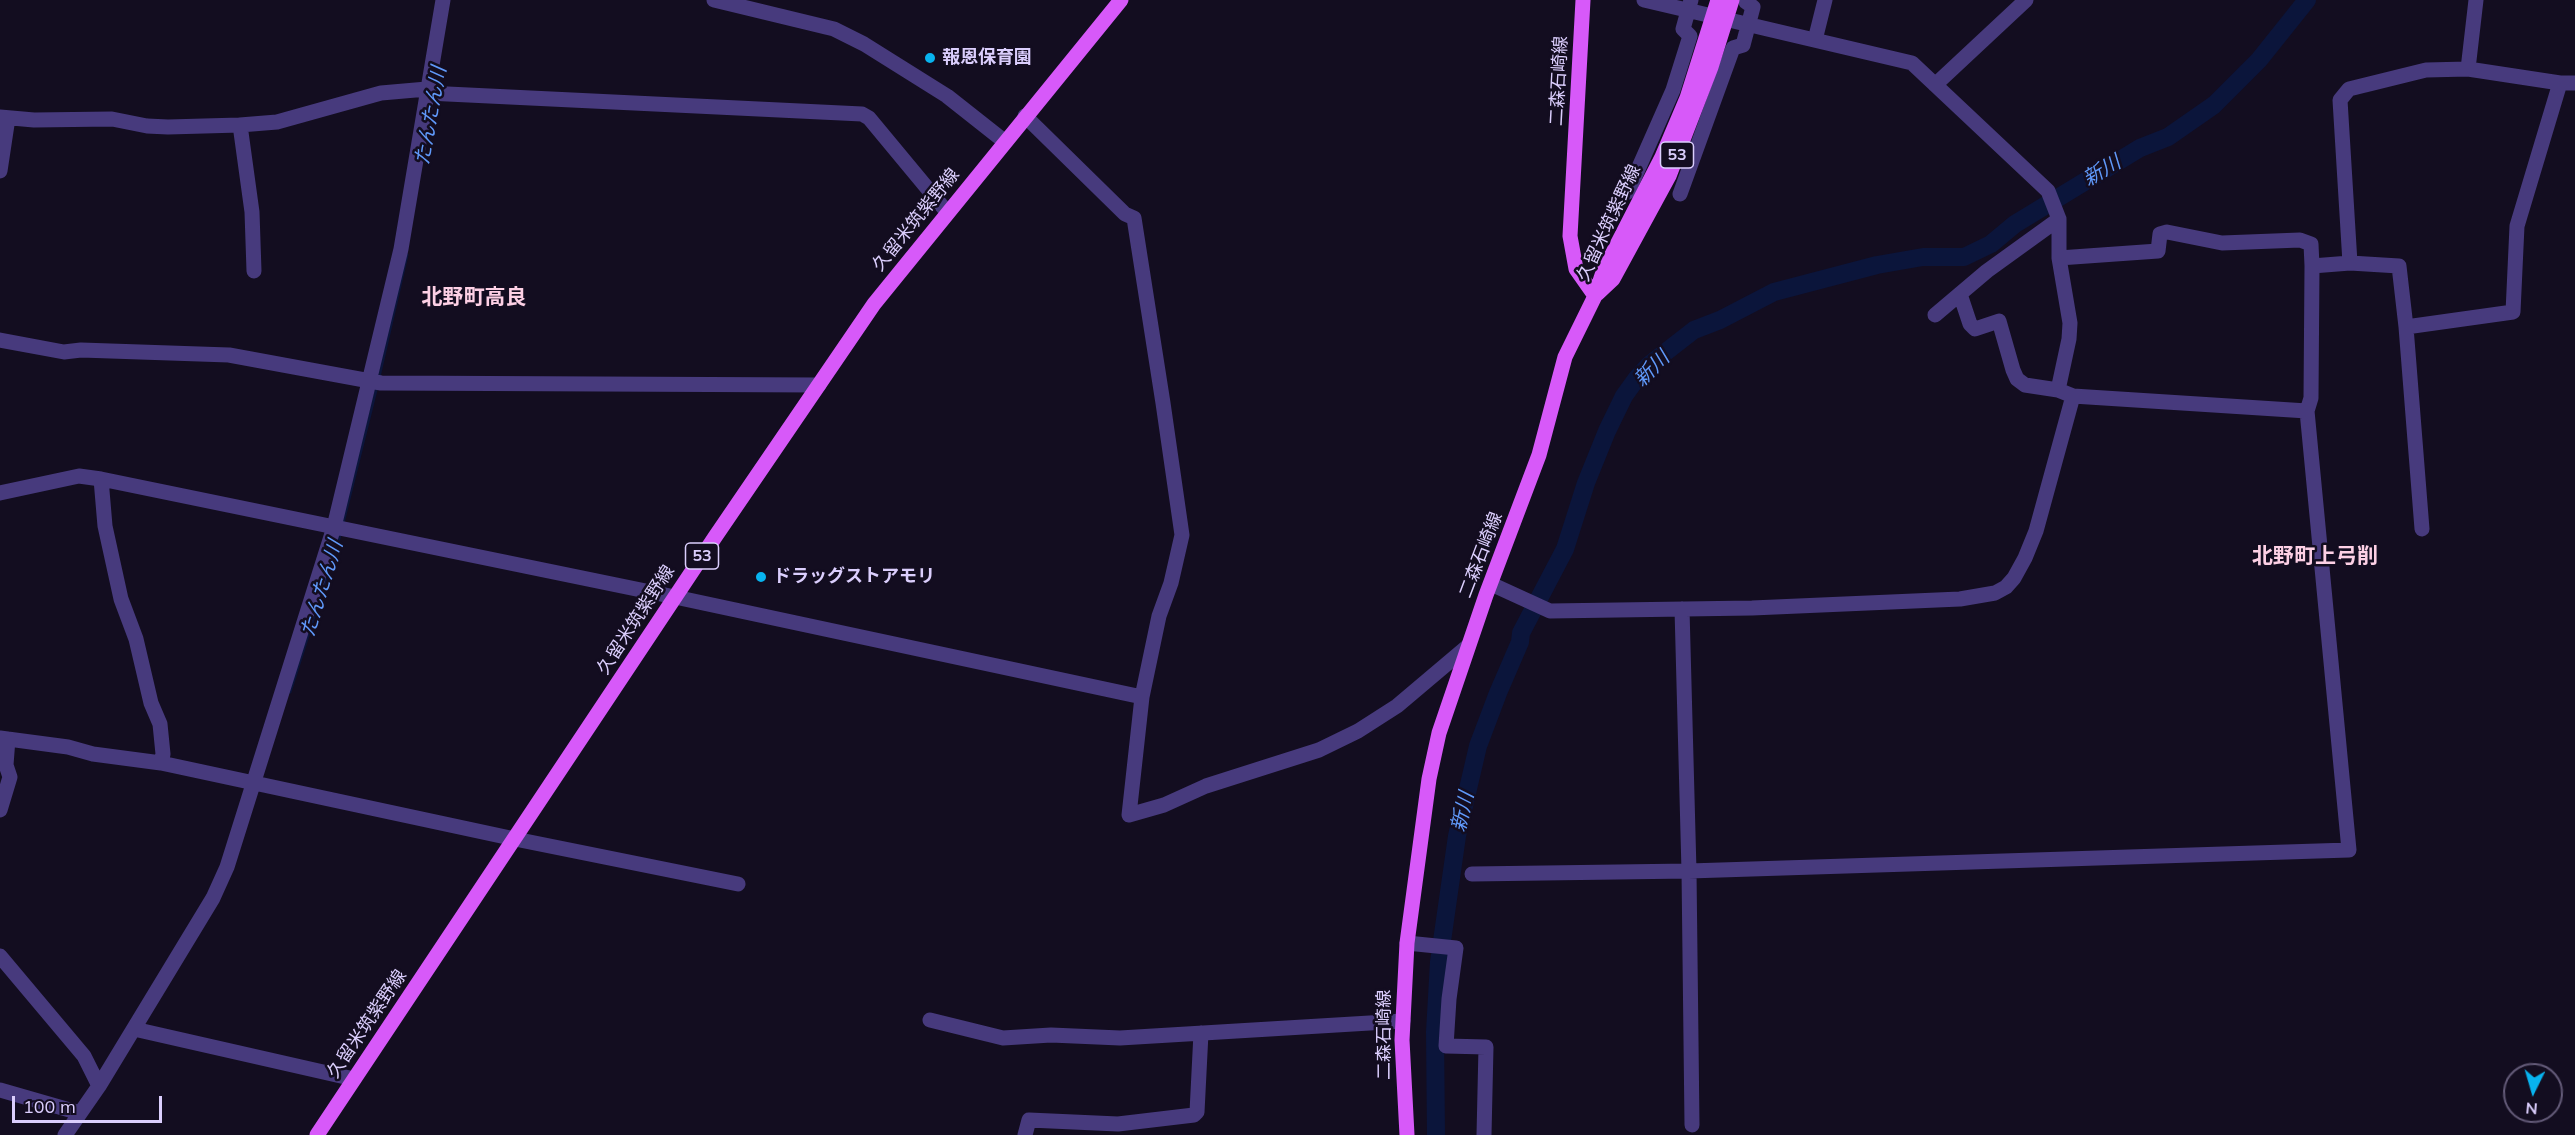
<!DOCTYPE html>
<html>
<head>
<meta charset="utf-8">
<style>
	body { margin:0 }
	#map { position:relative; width:2575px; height:1135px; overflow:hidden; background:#130d20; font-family:Mulish,sans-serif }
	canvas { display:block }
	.north { position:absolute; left:2503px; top:1063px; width:60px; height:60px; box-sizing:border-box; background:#130d20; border:2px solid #635a78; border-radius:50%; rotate:185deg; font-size:16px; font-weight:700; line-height:24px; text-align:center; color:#dbcefd }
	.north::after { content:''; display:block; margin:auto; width:21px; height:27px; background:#08b3ef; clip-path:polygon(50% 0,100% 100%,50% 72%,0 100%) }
	.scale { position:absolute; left:12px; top:1096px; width:150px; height:27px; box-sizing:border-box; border:3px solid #dbcefd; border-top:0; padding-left:8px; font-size:18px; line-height:21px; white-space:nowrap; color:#dbcefd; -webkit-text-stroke:4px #130d20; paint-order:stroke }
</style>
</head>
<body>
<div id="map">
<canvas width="2575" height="1135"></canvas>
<div class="north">N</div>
<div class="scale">100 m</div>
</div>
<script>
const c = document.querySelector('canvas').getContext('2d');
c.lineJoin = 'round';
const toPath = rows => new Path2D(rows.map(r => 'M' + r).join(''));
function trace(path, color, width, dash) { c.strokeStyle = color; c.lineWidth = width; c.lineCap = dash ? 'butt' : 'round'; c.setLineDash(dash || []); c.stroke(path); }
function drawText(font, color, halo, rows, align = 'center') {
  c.font = font + ' Mulish,"Noto Sans JP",sans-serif'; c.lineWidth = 5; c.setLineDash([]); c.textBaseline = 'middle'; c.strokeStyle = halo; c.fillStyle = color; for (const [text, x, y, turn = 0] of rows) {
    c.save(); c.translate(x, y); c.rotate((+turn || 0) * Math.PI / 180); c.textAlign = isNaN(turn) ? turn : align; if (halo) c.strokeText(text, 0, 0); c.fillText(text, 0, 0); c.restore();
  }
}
const stream = toPath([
	[379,377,407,255],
	[343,523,377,386],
	[290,692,341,532]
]);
const river = toPath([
	[1436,1135,1435,1032,1439,962,1457,836,1478,746,1498,693,1520,642,1521,633,1565,549,1586,483,1607,431,1624,396,1637,378,1649,365,1694,330,1720,320,1774,292,1877,265,1923,257,1964,257,1991,244,2015,224,2140,148,2168,137,2214,105,2259,60,2307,0]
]);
const minor = toPath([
	[714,0,834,29,864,44,947,96,1004,141],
	[1644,0,1912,63,2048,191,2059,219,2059,258,2070,323,2069,339,2058,390],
	[1815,40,1825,0],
	[2468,69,2476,0],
	[1935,85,2026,0],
	[427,93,862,114,869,118,947,212],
	[1025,116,1125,214,1134,218,1163,403,1182,535,1171,583,1159,616,1142,697,1129,815,1164,805,1206,786,1319,750,1358,731,1397,706,1468,646],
	[0,117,34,120,112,119,147,126,168,127,240,125,277,122,381,93,427,89],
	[240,125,252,212,254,271],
	[0,171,8,118],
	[1628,192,1673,90,1690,36,1683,29,1691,0],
	[1680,194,1733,48,1743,45,1753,7,1746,2,1746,0],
	[2059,258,2158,251,2160,234,2167,232,2222,243,2300,240,2311,244,2312,266],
	[2350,263,2340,100,2349,89,2426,70,2468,69,2560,83,2575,83],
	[1960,294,1970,324,1975,329,1999,321,2013,370,2017,379,2025,385,2058,390,2073,396,2307,411],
	[1935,315,1987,271,2059,219],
	[2406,327,2513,312,2517,226,2560,83],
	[0,340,64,352,81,350,229,355,381,383,819,385],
	[101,479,105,526,121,599,136,639,151,703,160,724,163,754,161,763],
	[0,493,79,476,101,479,675,597,1142,697],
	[1491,584,1550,611,1752,608,1960,599,1995,593,2006,587,2014,578,2025,558,2036,531,2073,396],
	[1682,609,1689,871,1692,1125],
	[0,738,68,747,93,754,161,763,515,839,738,884],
	[0,810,10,777,6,765,8,739],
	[1472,874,1689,871,2349,850,2307,411,2311,398,2312,266,2350,263,2399,266,2406,327,2422,529],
	[1407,943,1456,948,1449,999,1446,1046,1486,1047,1484,1135],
	[0,956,84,1056,99,1086],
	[930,1020,1003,1038,1051,1035,1120,1038,1403,1021],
	[134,1029,354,1079],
	[0,1090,80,1113],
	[65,1135,99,1086,213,898,227,867,334,527,401,249,443,0],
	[1025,1135,1029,1120,1118,1124,1194,1115,1197,1112,1201,1033]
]);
const major = toPath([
	[1583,0,1570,236,1576,269,1595,296],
	[1597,294,1613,279,1669,176,1711,67,1732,0],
	[317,1135,715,537,874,304,1121,0],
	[1407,1135,1402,1040,1407,943,1429,779,1439,733,1486,595,1539,455,1565,357,1595,296,1603,272,1662,157,1687,98,1718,0]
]);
const markers = [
	[930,58,6,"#08b3ef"],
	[761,577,6,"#08b3ef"]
];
const shields = [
	[1677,155,33],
	[702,556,33]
];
const shieldNames = [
	["53",1677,155],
	["53",702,556]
];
const poiNames = [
	["報恩保育園",942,58],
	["ドラッグストアモリ",773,577]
];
const streetNames = [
	["二森石崎線",1559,81,-87],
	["久留米筑紫野線",916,220,-51],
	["久留米筑紫野線",1609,223,-65],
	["二森石崎線",1481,555,-69],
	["久留米筑紫野線",636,620,-57],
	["久留米筑紫野線",367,1024,-56],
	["二森石崎線",1385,1035,-90]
];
const waterNames = [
	["たんたん川",431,116,-80],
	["新川",2102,171,-31],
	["新川",1652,369,-45],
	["たんたん川",322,589,-73],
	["新川",1463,812,-77]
];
const quarterNames = [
	["北野町高良",474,298],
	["北野町上弓削",2315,557]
];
trace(stream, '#0b153b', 3);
trace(river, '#0b153b', 18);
trace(minor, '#473a7d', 15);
trace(major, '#d759f9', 15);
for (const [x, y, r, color] of markers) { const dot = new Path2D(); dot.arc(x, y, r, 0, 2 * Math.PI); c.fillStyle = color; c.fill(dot); trace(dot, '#130d20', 2); }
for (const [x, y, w] of shields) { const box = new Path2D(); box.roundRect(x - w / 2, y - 13, w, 26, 4.5); c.fillStyle = '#130d20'; c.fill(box); trace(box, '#dbcefd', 1.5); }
drawText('bold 16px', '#dbcefd', null, shieldNames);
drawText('bold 18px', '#dbcefd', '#130d20', poiNames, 'left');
drawText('18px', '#dbcefd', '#130d20', streetNames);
drawText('italic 20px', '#6099fa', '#130d20', waterNames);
drawText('bold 21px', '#fdd0e5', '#130d20', quarterNames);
</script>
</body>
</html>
